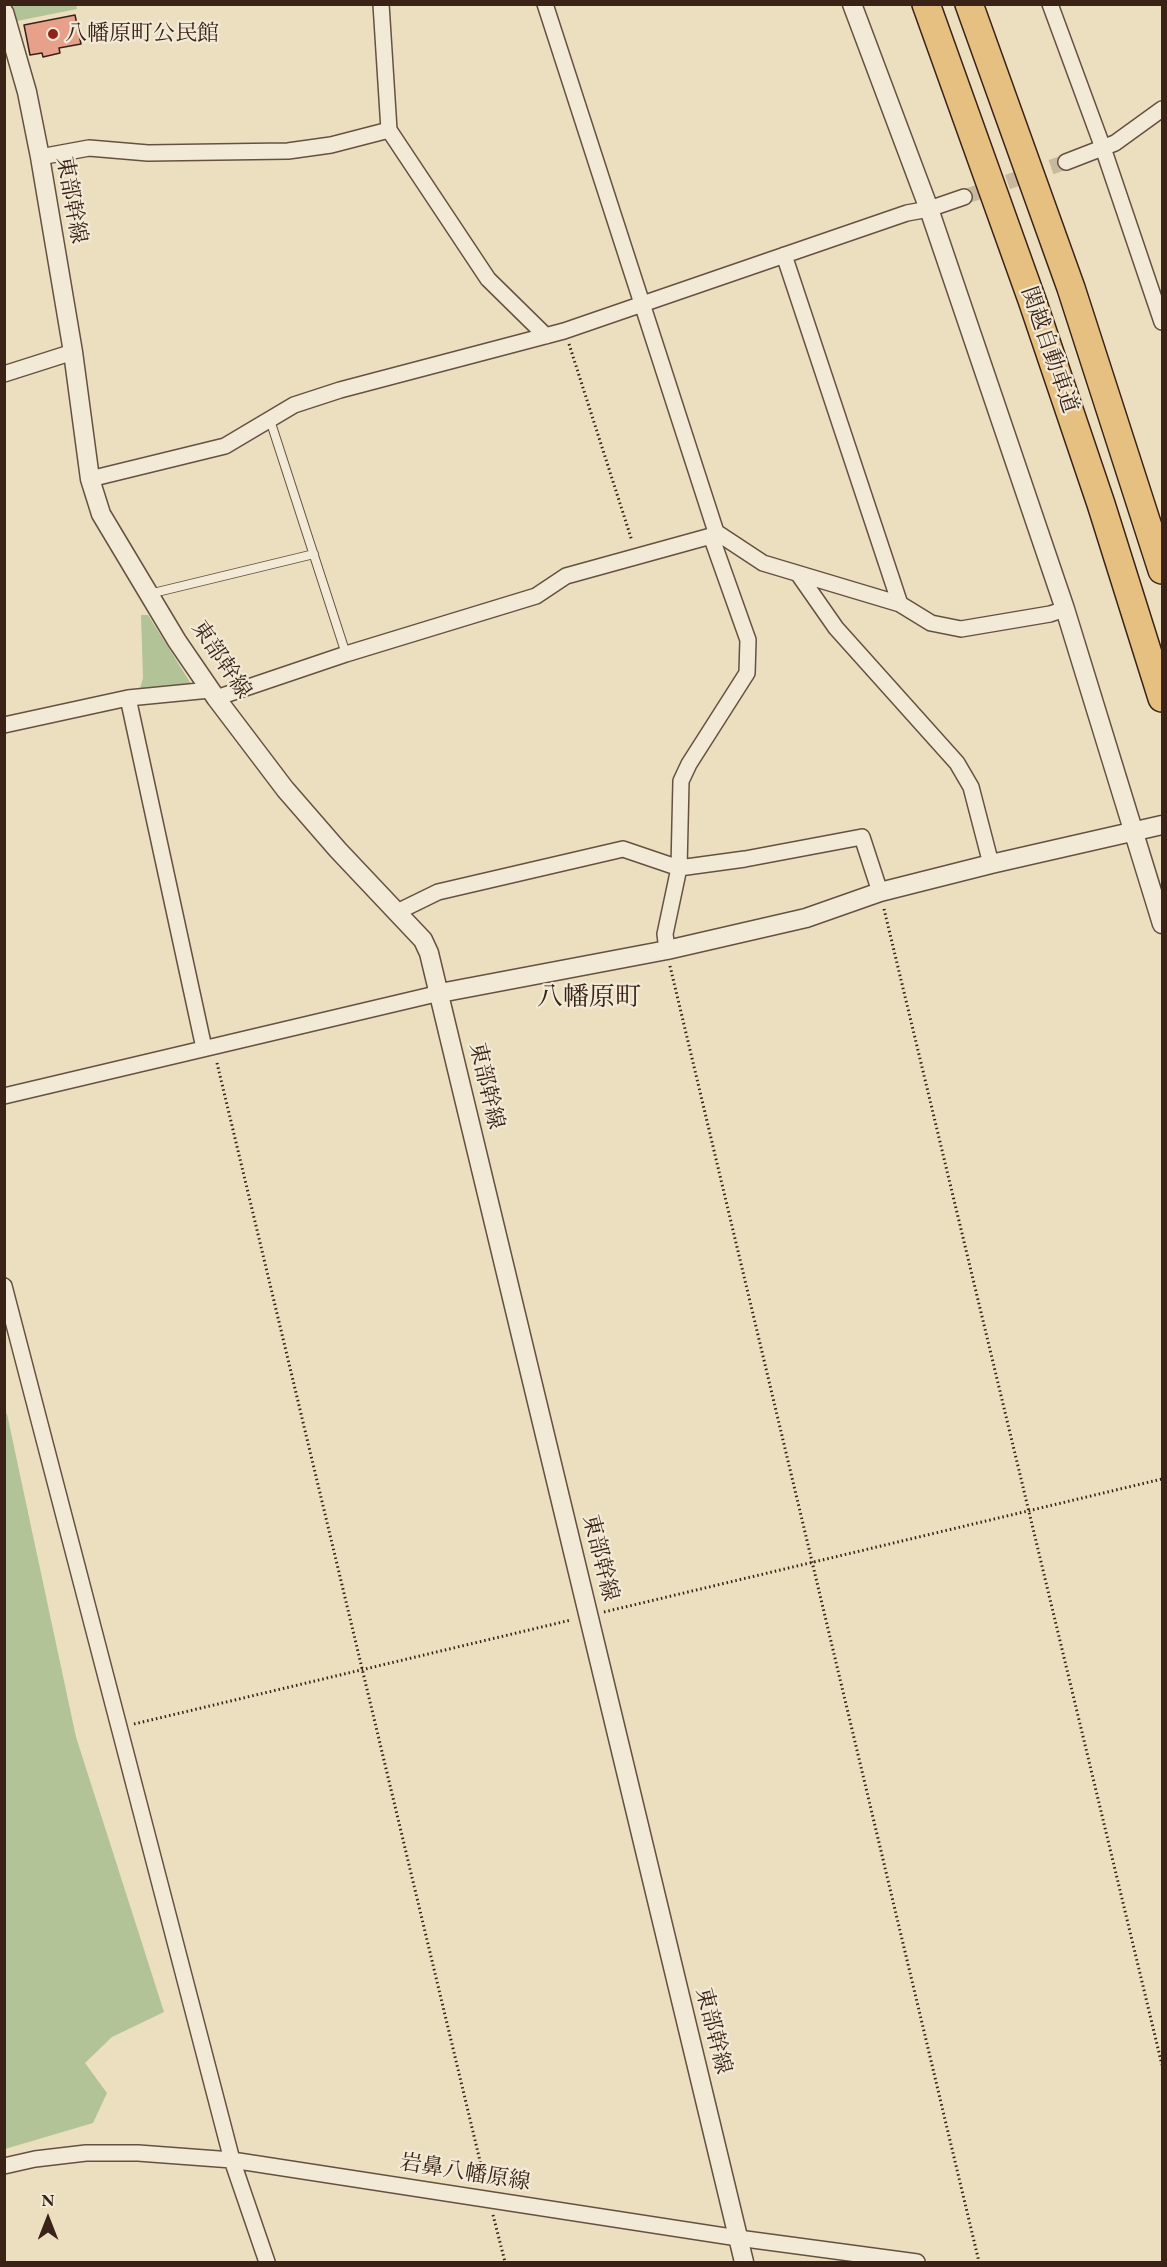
<!DOCTYPE html>
<html>
<head>
<meta charset="utf-8">
<style>
	body { margin:0 }
	#map { position:relative; width:1167px; height:2267px; overflow:hidden; background:#ebdfc0; font-family:"EB Garamond",serif }
	canvas { display:block }
	.frame { position:absolute; inset:0; border:6px solid #3a2217; pointer-events:none }
	.north { position:absolute; left:18px; top:2189px; width:60px; height:60px; -webkit-text-stroke:4px #f2ead6; paint-order:stroke; rotate:0deg; font-size:16px; font-weight:700; line-height:24px; text-align:center; color:#3a2217 }
	.north::after { content:''; display:block; margin:auto; width:21px; height:27px; background:#3a2217; clip-path:polygon(50% 0,100% 100%,50% 72%,0 100%) }
</style>
</head>
<body>
<div id="map">
<canvas width="1167" height="2267"></canvas>
<div class="frame"></div>
<div class="north">N</div>
</div>
<script>
const c = document.querySelector('canvas').getContext('2d');
c.lineJoin = 'round';
function fill(path, color) { c.fillStyle = color; c.fill(path, 'evenodd'); }
const toPath = rows => new Path2D(rows.map(r => 'M' + r).join(''));
function trace(path, color, width, dash) { c.strokeStyle = color; c.lineWidth = width; c.lineCap = dash ? 'butt' : 'round'; c.setLineDash(dash || []); c.stroke(path); }
function drawText(font, color, halo, rows, align = 'center') {
  c.font = font + ' "EB Garamond","Noto Serif JP",serif'; c.lineWidth = 4.5; c.setLineDash([]); c.textBaseline = 'middle'; c.strokeStyle = halo; c.fillStyle = color; for (const [text, x, y, turn = 0] of rows) {
    c.save(); c.translate(x, y); c.rotate((+turn || 0) * Math.PI / 180); c.textAlign = isNaN(turn) ? turn : align; if (halo) c.strokeText(text, 0, 0); c.fillText(text, 0, 0); c.restore();
  }
}
const green = toPath([
	[12,5,76,5,77,9,17,21],
	[141,615,148,615,193,687,139,692,143,678],
	[5,1412,7,1414,76,1737,164,2012,112,2037,85,2063,107,2093,93,2123,5,2149]
]);
const building = toPath([
	[75,15,81,44,59,48,60,53,43,57,42,53,30,55,24,25,75,15]
]);
const minorTunnel = toPath([
	[964,197,1066,162]
]);
const path = toPath([
	[569,344,632,541],
	[884,909,1162,2065],
	[670,966,979,2262],
	[217,1063,485,2182],
	[604,1612,1162,1479],
	[134,1724,571,1620],
	[493,2215,505,2262]
]);
const service = toPath([
	[270,420,346,654],
	[149,594,314,554]
]);
const minor = toPath([
	[381,4,389,130,488,279,546,336],
	[545,4,716,532,763,563,900,604,931,623,961,629,1050,614,1065,609],
	[1050,4,1103,148,1162,322],
	[40,157,89,148,148,153,288,151,331,145,389,130],
	[1066,162,1115,143,1162,109],
	[784,255,900,604],
	[4,374,73,352],
	[90,479,225,446,294,405,340,390,564,331,907,213,929,209,964,197],
	[799,575,836,628,957,763,971,787,991,864],
	[128,698,204,1048],
	[216,698,346,654,536,596,566,576,711,536,716,532],
	[4,725,128,698,210,690],
	[397,912,438,892,623,849,679,868,745,859,862,837,880,892],
	[667,950,665,934,679,868,681,781,689,764,747,673,748,640,711,536],
	[4,1096,440,993],
	[4,1286,232,2160,267,2262],
	[4,2166,35,2159,86,2153,138,2153,232,2160,738,2238,917,2262]
]);
const tertiary = toPath([
	[852,4,929,209,1065,609,1162,924],
	[4,12,27,92,40,157,73,352,90,479,101,514,177,641,216,698,285,789,338,850,423,940,429,953,744,2262],
	[440,993,667,950,806,918,880,892,991,864,1162,825]
]);
const motorway = toPath([
	[926,4,1032,300,1101,504,1162,698],
	[969,4,1071,288,1162,570]
]);
const markers = [
	[53,34,6,"#8f2418"]
];
const poiNames = [
	["八幡原町公民館",65,34]
];
const streetNames = [
	["東部幹線",71,200,80],
	["関越自動車道",1049,350,71],
	["東部幹線",221,660,56],
	["東部幹線",486,1086,77],
	["東部幹線",600,1558,76],
	["東部幹線",713,2031,76],
	["岩鼻八幡原線",465,2173,9]
];
const quarterNames = [
	["八幡原町",589,998]
];
fill(green, '#b2c397');
fill(building, '#e7a18a');
trace(building, '#3a2217', 1.5);
trace(minorTunnel, '#c8b99e', 15, [15, 8]);
trace(service, '#665141', 10);
trace(minor, '#665141', 18);
trace(tertiary, '#665141', 21);
trace(motorway, '#3a2217', 30);
trace(path, '#3a2217', 3, [1.5, 3]);
trace(service, '#f2ead6', 8);
trace(minor, '#f2ead6', 15);
trace(tertiary, '#f2ead6', 18);
trace(motorway, '#e6c080', 27);
for (const [x, y, r, color] of markers) { const dot = new Path2D(); dot.arc(x, y, r, 0, 2 * Math.PI); c.fillStyle = color; c.fill(dot); trace(dot, '#f2ead6', 2); }
drawText('22px', '#3a2217', '#f2ead6', poiNames, 'left');
drawText('22px', '#3a2217', '#f2ead6', streetNames);
drawText('26px', '#3a2217', '#f2ead6', quarterNames);
</script>
</body>
</html>
